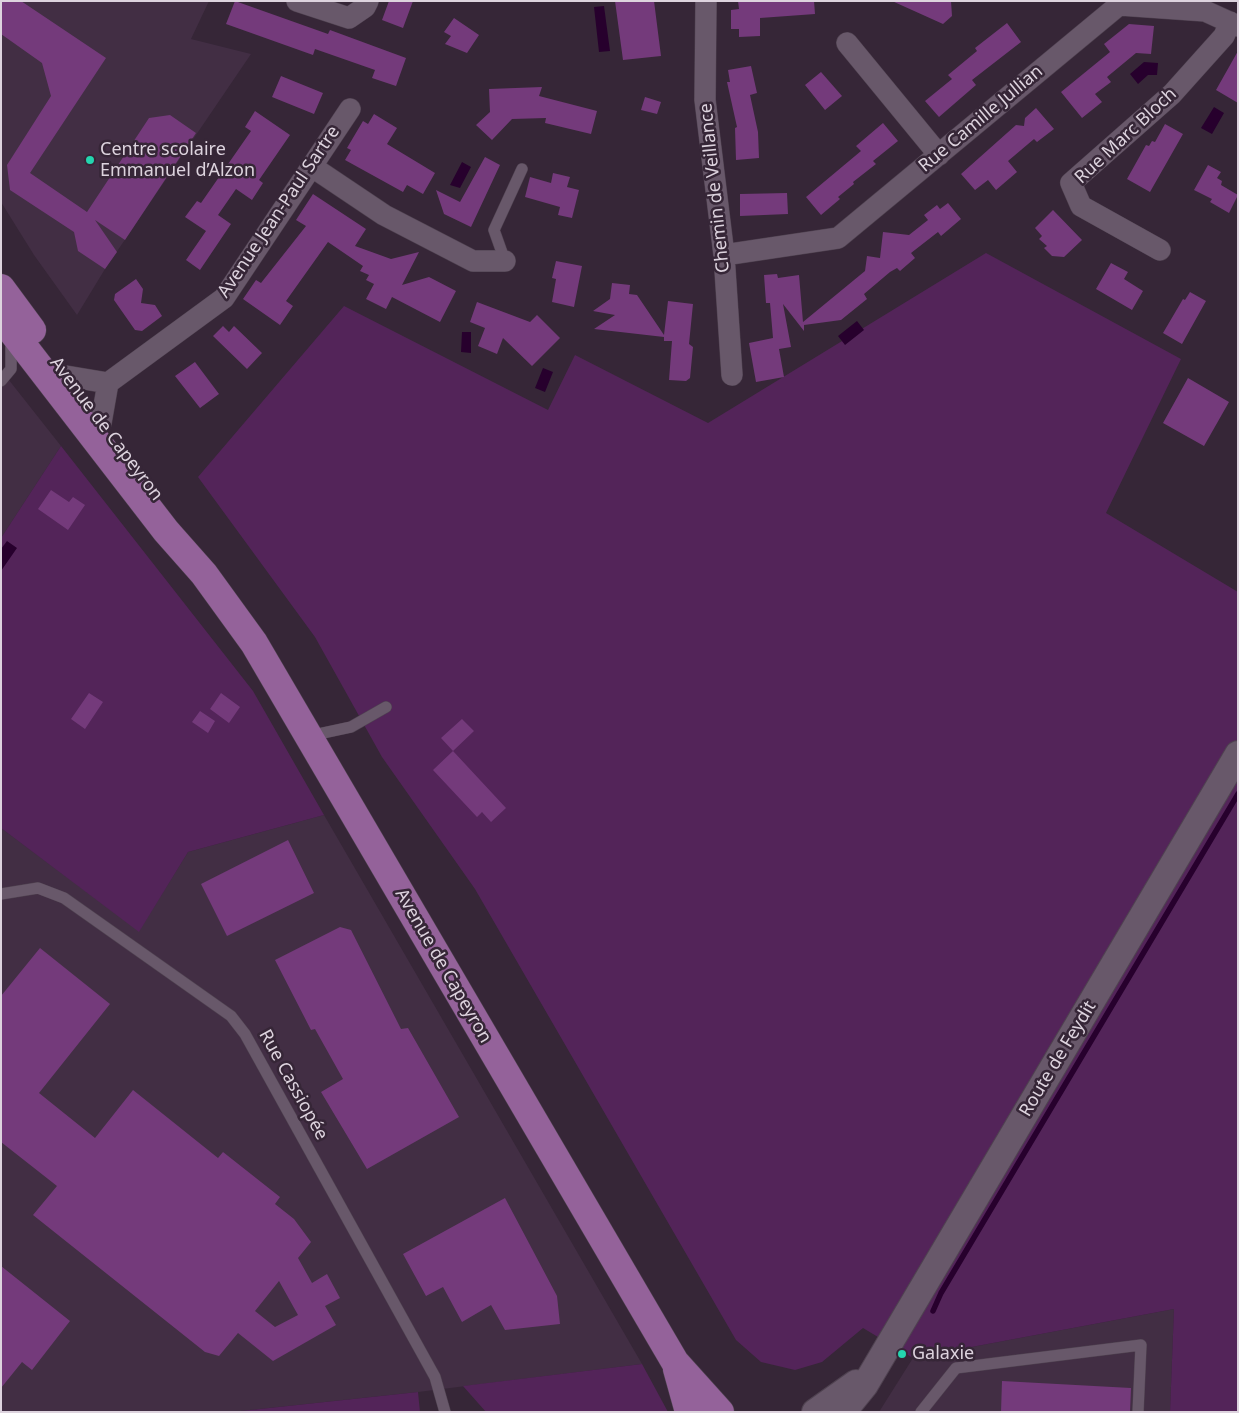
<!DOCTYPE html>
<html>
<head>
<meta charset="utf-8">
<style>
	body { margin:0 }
	#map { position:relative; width:1239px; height:1413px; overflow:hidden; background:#362637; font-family:"Noto Sans",sans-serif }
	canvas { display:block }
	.frame { position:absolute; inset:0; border:2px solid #ddd3de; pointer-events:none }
</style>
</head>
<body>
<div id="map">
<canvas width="1239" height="1413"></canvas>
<div class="frame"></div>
</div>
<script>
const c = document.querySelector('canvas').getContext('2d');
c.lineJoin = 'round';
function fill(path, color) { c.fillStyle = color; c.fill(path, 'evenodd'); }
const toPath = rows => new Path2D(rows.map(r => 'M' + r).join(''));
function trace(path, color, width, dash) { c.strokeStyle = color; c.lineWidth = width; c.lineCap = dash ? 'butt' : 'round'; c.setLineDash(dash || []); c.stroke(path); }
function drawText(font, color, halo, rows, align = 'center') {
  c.font = font + ' "Noto Sans",sans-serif'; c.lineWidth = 5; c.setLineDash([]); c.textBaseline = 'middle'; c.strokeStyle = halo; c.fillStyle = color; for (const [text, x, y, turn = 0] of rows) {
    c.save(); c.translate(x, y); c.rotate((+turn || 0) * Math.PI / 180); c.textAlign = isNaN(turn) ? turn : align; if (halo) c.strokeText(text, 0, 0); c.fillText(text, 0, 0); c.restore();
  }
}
const built = toPath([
	[1,1,209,1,191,39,251,54,105,269,77,315,34,255,1,202],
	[1,370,61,446,1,538],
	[324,815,642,1364,418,1392,232,1412,1,1412,1,828,139,931,188,852],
	[1174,1309,1170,1412,879,1412,913,1358]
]);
const green = toPath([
	[986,253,1181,359,1106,513,1238,592,1238,1412,1170,1412,1174,1309,913,1358,863,1328,822,1362,795,1370,761,1362,736,1340,475,889,382,757,315,637,198,477,344,306,548,410,575,355,708,423],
	[61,446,253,691,324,815,188,852,139,932,1,828,1,538],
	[642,1364,668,1412,486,1412,463,1386],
	[418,1392,420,1412,232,1412]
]);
const water = toPath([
	[604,6,610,51,599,52,594,7],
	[1144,62,1158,63,1157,75,1148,75,1138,84,1130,74],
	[1214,107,1224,113,1212,134,1201,128],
	[462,162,471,167,460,188,450,185],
	[857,321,864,330,845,345,838,336],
	[462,332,471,332,471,353,461,352],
	[543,368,553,372,545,392,535,388],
	[7,541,17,548,1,571,1,549]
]);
const stream = toPath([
	[933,1311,941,1293,1238,794]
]);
const building = toPath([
	[1,1,21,1,106,58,30,173,87,212,149,118,170,115,196,133,125,240,95,220,117,252,105,269,78,251,74,232,10,190,7,165,51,96,42,63,1,34],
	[235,1,328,34,330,30,406,58,396,86,372,78,375,70,315,49,313,55,226,24],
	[389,1,413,1,403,28,382,20],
	[615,1,654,1,661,56,623,60],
	[738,1,814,1,815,14,760,18,760,36,739,37,739,29,731,29,731,10,739,9],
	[892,1,951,1,952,16,943,24],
	[454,18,479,35,467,53,445,44,451,36,444,32],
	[1007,23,1021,42,972,80,976,85,939,117,925,101,952,79,948,75,977,51,975,48],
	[1129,24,1154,26,1151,54,1136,53,1107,77,1111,82,1095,94,1102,102,1082,118,1061,92,1110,52,1104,44],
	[1238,51,1238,103,1216,90],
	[751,66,757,93,750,95,758,132,759,158,736,160,735,128,737,127,727,82,730,82,728,70],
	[821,72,842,96,825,110,805,85],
	[281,76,323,93,314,114,272,97],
	[542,87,539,96,597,111,591,134,545,123,546,118,512,119,492,140,476,125,490,112,489,89],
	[645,97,661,102,657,114,641,110],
	[1036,108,1054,129,1037,142,1034,139,1008,161,1017,172,996,190,988,180,975,190,961,174,1016,125,1024,126,1025,118],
	[255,111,290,135,259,180,263,183,252,200,236,189,218,215,231,224,200,270,186,260,206,231,185,217,197,201,201,203,251,131,245,127],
	[374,114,397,128,387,144,435,173,423,194,407,185,403,192,345,160,351,150,347,148,363,121,368,124],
	[883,123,898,141,873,161,876,164,853,182,854,184,838,197,840,199,821,215,806,197,861,151,856,146],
	[1165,124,1183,134,1150,192,1127,179,1146,145,1149,146,1152,141,1155,142],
	[485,157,500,165,471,227,444,214,436,190,460,202],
	[1208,165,1221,172,1217,178,1222,181,1221,185,1238,195,1229,213,1210,202,1212,199,1194,190],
	[553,173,570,177,567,187,579,190,572,218,558,215,560,207,525,197,530,177,551,183],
	[787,193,788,214,740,216,740,194],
	[313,194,366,229,355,246,391,259,419,252,402,285,429,277,456,291,440,322,392,297,386,309,366,299,374,284,366,280,369,275,360,271,363,266,328,242,286,301,293,306,280,325,243,299,256,280,261,283,306,226,296,220],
	[948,203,961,219,941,236,938,232,911,253,915,258,900,271,897,268,890,272,864,294,867,299,841,320,804,325,804,331,783,304,791,347,779,349,784,377,756,382,749,343,773,338,770,303,766,303,764,275,777,274,778,278,799,275,803,322,865,271,867,256,880,258,883,232,909,235,928,220,924,215,937,205,940,209],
	[1053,210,1082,240,1064,257,1052,256,1044,248,1047,246,1039,239,1042,236,1035,228],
	[556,261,582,266,574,307,552,302,556,279,552,278],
	[1111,263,1128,272,1124,279,1143,291,1132,310,1096,289],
	[136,279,143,289,141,303,155,305,162,316,142,331,135,330,114,300,115,294],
	[612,283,630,285,629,294,637,295,664,335,668,301,693,304,689,344,693,347,690,378,686,381,669,380,672,341,664,341,664,337,594,329,615,315,593,311,610,299],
	[1190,292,1206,301,1182,344,1163,333,1183,299,1185,300],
	[477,302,530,322,537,315,560,338,532,366,503,338,497,354,478,346,485,328,470,322],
	[223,326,229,332,234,326,262,353,247,369,213,336],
	[195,362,219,394,200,408,175,376],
	[1188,378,1229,402,1204,446,1163,423],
	[51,490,69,502,73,497,85,505,68,530,38,509],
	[89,693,103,702,85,729,71,719],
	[221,693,240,707,229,723,210,709],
	[200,711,215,721,208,733,192,722],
	[462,719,474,731,453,751,441,738],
	[453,751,506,808,491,822,482,812,477,817,433,770],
	[288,840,314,893,227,936,201,884],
	[340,927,351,930,401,1029,408,1028,459,1117,367,1169,321,1092,343,1079,315,1029,311,1030,275,960],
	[40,948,110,1004,39,1093,95,1138,133,1090,218,1158,223,1152,280,1197,275,1204,294,1219,311,1242,298,1258,312,1283,327,1274,340,1298,325,1306,336,1325,273,1361,238,1333,219,1356,205,1352,33,1215,57,1186,1,1142,1,996],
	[279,1281,298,1315,275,1327,255,1311],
	[505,1198,557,1296,560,1324,505,1330,491,1305,462,1322,443,1287,426,1296,403,1254],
	[1,1266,70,1321,32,1370,22,1362,1,1388],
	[1002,1381,1131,1388,1130,1412,1001,1412]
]);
const service = toPath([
	[505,261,494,230,522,169],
	[1,381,11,369,11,339],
	[309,736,351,727,386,707],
	[1,894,38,888,64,898,231,1016,245,1034,435,1377,445,1412],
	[921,1412,956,1368,1141,1345,1138,1412]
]);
const minor = toPath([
	[297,1,349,18,365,7,368,1],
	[706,1,705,100,724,255,732,375],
	[847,43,939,155],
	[311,166,384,215,473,261,505,261],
	[1160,250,1081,206,1071,183,1172,94,1224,36,1230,22],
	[724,255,838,238,1119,5,1205,11,1238,26],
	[66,376,108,383],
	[101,423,108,383,224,298,350,109]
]);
const tertiary = toPath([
	[815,1412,856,1383],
	[843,1412,865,1385,1238,754]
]);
const primary = toPath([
	[1,288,32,330],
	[1,317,166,531,204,574,254,643,675,1362,720,1412],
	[677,1369,689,1412]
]);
const markers = [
	[90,160,5,"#24d5af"],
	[902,1354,5,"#24d5af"]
];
const streetNames = [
	["Rue Camille Jullian",981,119,-40],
	["Rue Marc Bloch",1126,136,-43],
	["Chemin de Veillance",715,188,-96],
	["Avenue Jean-Paul Sartre",279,212,-56],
	["Avenue de Capeyron",106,429,53],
	["Avenue de Capeyron",443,966,60],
	["Route de Feydit",1058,1059,-59],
	["Rue Cassiopée",293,1085,61]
];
const poiNames = [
	["Centre scolaire",100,150],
	["Emmanuel d’Alzon",100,171],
	["Galaxie",912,1354]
];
fill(built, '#422e44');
fill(green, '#532459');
fill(water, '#27002d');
trace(stream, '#27002d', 5.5);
fill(building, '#743a7b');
trace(service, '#4f4250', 12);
trace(minor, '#4f4250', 22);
trace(tertiary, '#4f4250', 28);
trace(primary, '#4f4250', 29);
trace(service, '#68586a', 11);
trace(minor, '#68586a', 21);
trace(tertiary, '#68586a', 26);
trace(primary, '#94629a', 28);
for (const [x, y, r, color] of markers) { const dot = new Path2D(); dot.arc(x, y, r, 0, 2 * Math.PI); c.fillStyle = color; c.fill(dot); trace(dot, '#362637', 2); }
drawText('18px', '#ddd3de', '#362637', streetNames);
drawText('18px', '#ddd3de', '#362637', poiNames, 'left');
</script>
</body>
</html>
